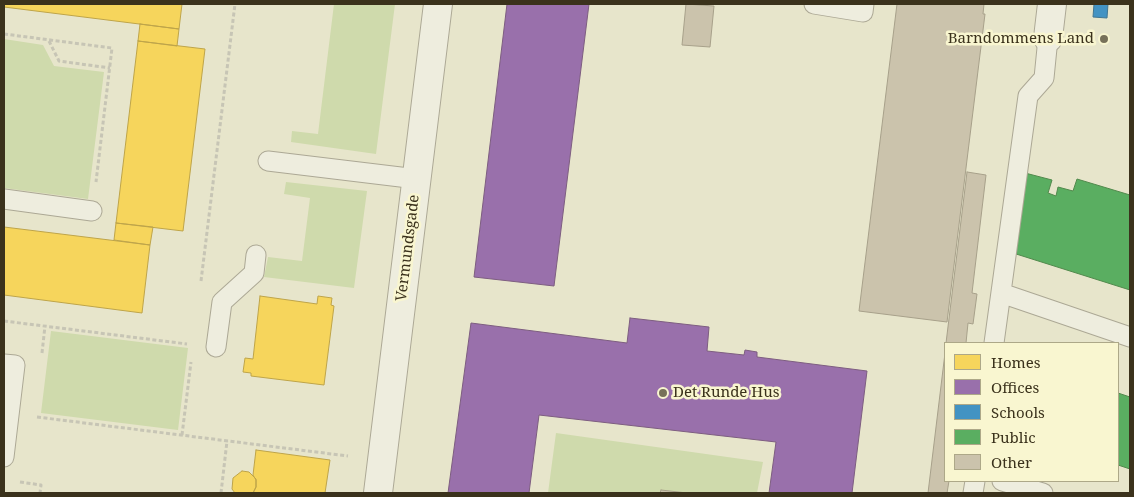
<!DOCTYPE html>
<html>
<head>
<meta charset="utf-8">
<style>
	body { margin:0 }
	#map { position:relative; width:1134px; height:497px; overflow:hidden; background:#e7e5cb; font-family:"Noto Serif",serif }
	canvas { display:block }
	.frame { position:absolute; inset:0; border:5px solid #3b321c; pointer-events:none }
	.legend { position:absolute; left:944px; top:342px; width:175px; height:140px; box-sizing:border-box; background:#f9f6d0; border:1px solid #ada888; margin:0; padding:6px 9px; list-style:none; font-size:15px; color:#3b321c }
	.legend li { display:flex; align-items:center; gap:10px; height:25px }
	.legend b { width:25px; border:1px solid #ada888 }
</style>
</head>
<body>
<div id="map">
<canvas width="1134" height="497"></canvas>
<div class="frame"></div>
<ul class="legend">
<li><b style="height:14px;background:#f6d55c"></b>Homes</li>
<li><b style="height:14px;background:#9970ab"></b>Offices</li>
<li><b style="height:14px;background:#4393c3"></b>Schools</li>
<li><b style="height:14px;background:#5aae61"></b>Public</li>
<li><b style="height:14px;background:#cbc3ac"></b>Other</li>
</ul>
</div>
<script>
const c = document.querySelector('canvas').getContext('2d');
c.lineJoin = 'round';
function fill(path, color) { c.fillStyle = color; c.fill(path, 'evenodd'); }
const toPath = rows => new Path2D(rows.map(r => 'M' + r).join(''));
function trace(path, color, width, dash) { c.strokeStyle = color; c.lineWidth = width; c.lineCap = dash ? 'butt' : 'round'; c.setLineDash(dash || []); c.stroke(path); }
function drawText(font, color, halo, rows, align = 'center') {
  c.font = font + ' "Noto Serif",serif'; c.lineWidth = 5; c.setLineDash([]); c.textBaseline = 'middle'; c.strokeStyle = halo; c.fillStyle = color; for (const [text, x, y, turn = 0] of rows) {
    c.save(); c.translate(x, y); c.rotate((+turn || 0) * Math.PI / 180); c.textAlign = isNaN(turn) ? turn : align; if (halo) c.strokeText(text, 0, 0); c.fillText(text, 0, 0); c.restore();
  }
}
const green = toPath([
	[334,4,395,4,376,154,291,142,292,131,318,134],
	[4,39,43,45,54,66,104,72,88,199,4,188],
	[286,182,367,191,354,288,264,277,268,257,302,261,310,198,284,194],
	[51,331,188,348,178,430,41,413],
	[556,433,763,462,757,493,548,493]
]);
const homes = toPath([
	[4,4,182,4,179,29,4,7,4,4],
	[140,24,179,29,177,46,138,41,140,24],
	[138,41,205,49,183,231,116,223,138,41],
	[116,223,153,227,150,245,114,240,116,223],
	[4,227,150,245,142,313,4,295,4,227],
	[260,296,317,304,318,296,332,298,331,305,334,306,324,385,251,376,251,373,243,372,245,358,253,359,260,296],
	[256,450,330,460,325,493,253,493,256,487,256,480,253,475,256,450],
	[242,471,249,472,256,479,256,487,253,493,235,493,232,489,233,478,242,471]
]);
const offices = toPath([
	[507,4,589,4,554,286,474,277,507,4],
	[630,318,709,327,707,351,744,355,745,350,757,352,757,357,867,371,852,493,769,493,776,442,539,415,529,493,448,493,471,323,627,343,630,318]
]);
const schools = toPath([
	[1094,4,1108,4,1107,18,1093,17,1094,4]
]);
const public = toPath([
	[1025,173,1052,180,1048,193,1056,196,1058,187,1073,191,1077,179,1130,195,1130,290,1013,253,1025,173],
	[1118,393,1130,397,1130,469,1118,465,1118,393]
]);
const building = toPath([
	[686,4,714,6,710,47,682,45,686,4],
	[897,4,984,4,983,14,985,14,947,322,859,311,897,4],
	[967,172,986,175,972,293,977,294,973,324,968,323,966,343,946,343,967,172],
	[945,353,945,481,949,481,947,493,928,493,945,353],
	[661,490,687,493,660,493,661,490]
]);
const path = toPath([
	[4,34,112,48,96,182],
	[49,41,59,61,110,68],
	[201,281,235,4],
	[4,321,187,344],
	[42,353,45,326],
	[37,417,348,456],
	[182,435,191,362],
	[20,482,41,485,40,493],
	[221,493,227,441]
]);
const lane = toPath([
	[814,4,863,12,864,4],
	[268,161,417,179],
	[4,199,92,211],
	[1001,293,1130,337],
	[994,343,1028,96,1044,78,1048,38],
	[216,347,222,302,254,273,256,255],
	[4,364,15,365,4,457],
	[1002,481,1043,493],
	[973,493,975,481]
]);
const street = toPath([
	[1048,38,1052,4],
	[378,493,438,4]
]);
const markers = [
	[1104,39,5,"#777159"],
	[663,393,5,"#777159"]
];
const poiNames = [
	["Barndommens Land",1094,39],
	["Det Runde Hus",673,393,"left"]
];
const streetNames = [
	["Vermundsgade",408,248,-83]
];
fill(green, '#cfdaac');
fill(homes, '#f6d55c');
trace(homes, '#bea449', 1);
fill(offices, '#9970ab');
trace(offices, '#7d5d80', 1);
fill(schools, '#4393c3');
trace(schools, '#417691', 1);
fill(public, '#5aae61');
trace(public, '#51894c', 1);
fill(building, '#cbc3ac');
trace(building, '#a7a08a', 1);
trace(lane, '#aca895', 21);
trace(street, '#aca895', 30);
trace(path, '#c7c5b5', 3, [4, 2.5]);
trace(lane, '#eeedde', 19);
trace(street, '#eeedde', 28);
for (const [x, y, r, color] of markers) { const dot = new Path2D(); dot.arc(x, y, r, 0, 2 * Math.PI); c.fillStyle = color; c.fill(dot); trace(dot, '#f9f6d0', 2); }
drawText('15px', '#3b321c', '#f9f6d0', poiNames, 'right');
drawText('15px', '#3b321c', '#f9f6d0', streetNames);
</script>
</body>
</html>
